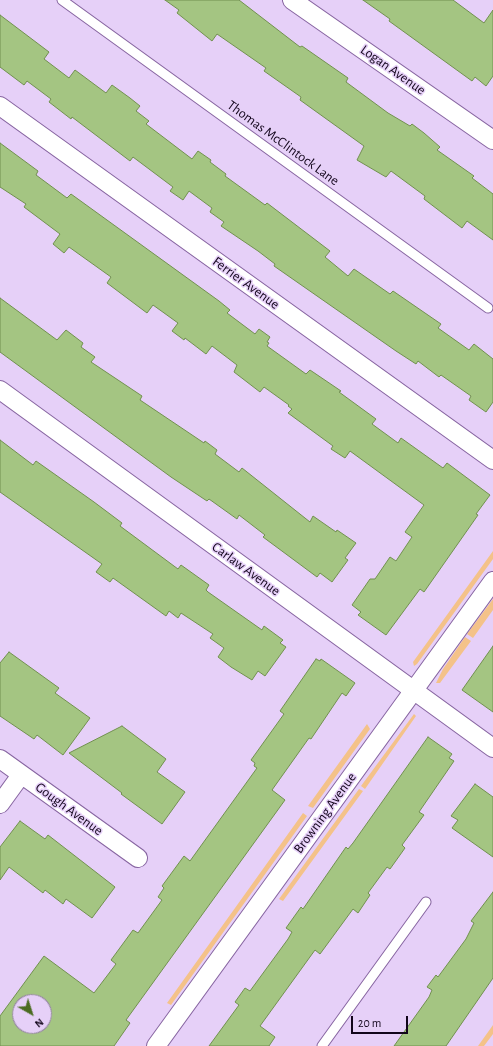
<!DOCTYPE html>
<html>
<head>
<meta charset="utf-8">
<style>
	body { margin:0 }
	#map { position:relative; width:493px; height:1046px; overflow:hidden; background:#e6d0f8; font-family:"Alegreya Sans",sans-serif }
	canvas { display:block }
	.north { position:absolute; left:12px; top:994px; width:40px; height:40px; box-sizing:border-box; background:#e6d0f8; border:1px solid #917fa0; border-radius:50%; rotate:141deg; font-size:11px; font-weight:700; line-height:16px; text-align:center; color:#12051b }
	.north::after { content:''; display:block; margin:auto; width:14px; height:18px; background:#4b6b21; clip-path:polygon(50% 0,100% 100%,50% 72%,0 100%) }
	.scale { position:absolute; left:351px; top:1016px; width:57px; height:18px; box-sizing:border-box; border:2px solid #12051b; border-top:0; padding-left:5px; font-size:12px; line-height:14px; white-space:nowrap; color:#12051b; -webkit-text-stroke:3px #e6d0f8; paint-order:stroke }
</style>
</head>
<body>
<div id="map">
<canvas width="493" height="1046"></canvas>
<div class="north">N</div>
<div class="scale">20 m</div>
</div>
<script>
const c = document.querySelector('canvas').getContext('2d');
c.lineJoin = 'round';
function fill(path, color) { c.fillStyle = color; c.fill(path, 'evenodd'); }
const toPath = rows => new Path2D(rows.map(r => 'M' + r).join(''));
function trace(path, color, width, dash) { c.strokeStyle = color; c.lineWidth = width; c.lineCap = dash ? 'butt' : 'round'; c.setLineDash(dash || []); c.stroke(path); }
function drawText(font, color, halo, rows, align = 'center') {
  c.font = font + ' "Alegreya Sans",sans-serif'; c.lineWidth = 3; c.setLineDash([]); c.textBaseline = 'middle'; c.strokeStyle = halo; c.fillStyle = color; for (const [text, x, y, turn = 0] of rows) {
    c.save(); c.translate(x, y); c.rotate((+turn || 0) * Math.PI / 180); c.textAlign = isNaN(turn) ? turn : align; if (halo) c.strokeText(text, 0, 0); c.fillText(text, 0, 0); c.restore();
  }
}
const green = toPath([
	[493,551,493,559,417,664,414,666,413,662],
	[493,599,493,610,473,638,467,634],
	[465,637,471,641,440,683,436,683,443,669],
	[414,714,416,716,365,789,361,786],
	[367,724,370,729,313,808,308,806],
	[359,789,363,791,283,901,279,899],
	[303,813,307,816,171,1005,167,1003],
	[493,1025,493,1034,484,1046,478,1046]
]);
const building = toPath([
	[165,0,239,0,300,47,302,46,348,78,346,82,388,113,410,126,412,124,424,133,440,147,437,150,474,176,472,178,493,194,493,240,467,221,462,228,424,199,425,196,391,171,386,177,357,160,364,146,300,100,301,97,264,71,266,68,217,34,212,41,177,13,179,10,165,0],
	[363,0,453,0,484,23,493,10,493,76,486,86,475,77,472,81,389,21,390,19,363,0],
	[0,15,49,52,44,59,69,78,75,70,106,93,112,85,130,98,140,106,136,111,149,121,146,124,192,159,198,151,211,160,210,162,226,174,225,176,265,205,267,203,330,251,325,257,348,276,354,269,390,294,393,291,441,324,438,328,469,350,474,344,493,359,493,402,486,412,469,400,471,396,441,375,439,377,418,361,416,364,396,351,274,266,275,264,258,251,221,226,224,222,210,212,212,208,189,191,183,200,170,191,173,187,133,157,130,161,72,117,71,119,49,102,51,99,27,81,24,85,0,67,0,15],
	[0,143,38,171,36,175,67,198,71,194,219,301,230,310,227,313,255,334,259,329,270,337,267,342,269,343,267,346,306,374,310,370,341,391,339,392,376,419,372,424,398,443,401,438,443,468,447,463,490,495,476,514,478,515,424,592,420,589,386,635,358,615,361,612,352,605,370,579,375,579,390,557,396,561,412,537,405,532,424,505,350,451,345,458,331,449,333,446,288,413,292,409,288,406,289,405,264,387,260,392,234,372,237,365,212,346,206,354,185,338,184,340,172,331,178,323,153,305,147,313,107,283,111,277,69,247,64,253,53,244,60,234,24,207,26,204,0,187,0,143],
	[0,298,57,340,66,330,83,343,81,347,95,357,91,362,142,396,140,400,204,443,205,441,217,450,215,454,239,472,242,468,310,522,313,516,336,532,337,530,356,543,345,558,348,560,332,582,320,573,317,577,263,537,265,535,239,515,237,519,209,499,207,501,171,477,0,352,0,298],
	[0,440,33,465,36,461,94,502,122,523,120,526,178,569,181,565,209,585,206,590,208,592,262,630,264,626,283,640,280,643,286,647,265,676,258,671,252,680,231,667,218,657,224,648,210,638,213,634,181,613,178,618,169,611,166,616,113,578,110,582,96,572,102,564,0,492,0,440],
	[493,646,493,712,462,690,493,646],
	[9,652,59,688,55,693,90,718,63,755,37,735,34,739,0,716,0,663,9,652],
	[316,659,320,661,321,659,355,683,346,696,342,693,311,739,309,738,272,790,285,800,126,1020,130,1023,114,1046,0,1046,0,1016,44,956,94,993,116,964,111,960,133,930,138,933,162,900,158,897,164,888,162,886,184,856,190,861,257,768,254,766,255,763,251,760,284,714,280,711,316,659],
	[20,1002,44,1002,44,1026,20,1026,20,1002],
	[122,726,166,759,157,772,185,792,162,824,121,794,122,793,69,753,122,726],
	[428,737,452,754,449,758,454,761,419,812,424,815,402,845,405,848,390,869,387,867,368,893,370,895,358,913,353,909,320,954,315,950,260,1026,275,1037,269,1046,209,1046,239,1005,235,1002,245,988,250,991,288,939,292,932,286,928,301,907,303,909,346,847,348,849,353,843,428,737],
	[475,784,493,797,493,857,452,828,458,820,451,816,475,784],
	[20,821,45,839,48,835,115,887,92,918,66,899,63,904,45,890,43,893,9,867,0,880,0,847,20,821],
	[493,892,493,978,446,1046,394,1046,429,997,432,990,427,987,436,975,438,977,466,939,474,923,471,921,493,892]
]);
const lane = toPath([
	[62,0,488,308],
	[322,1046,426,902]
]);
const street = toPath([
	[292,0,493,140],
	[0,106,493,460],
	[0,390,493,748],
	[0,759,138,858],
	[0,804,21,775],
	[156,1046,493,581]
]);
const streetNames = [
	["Logan Avenue",393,70,35],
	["Thomas McClintock Lane",283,143,36],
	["Ferrier Avenue",246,283,36],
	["Carlaw Avenue",246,569,36],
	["Gough Avenue",69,809,36],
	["Browning Avenue",325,813,-54]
];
fill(green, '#f4c289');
fill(building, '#a4c582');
trace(building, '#71904f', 1);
trace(lane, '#8765a1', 11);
trace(street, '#8765a1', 20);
trace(lane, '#fff', 9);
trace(street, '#fff', 18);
drawText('14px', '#12051b', '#e6d0f8', streetNames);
</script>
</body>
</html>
